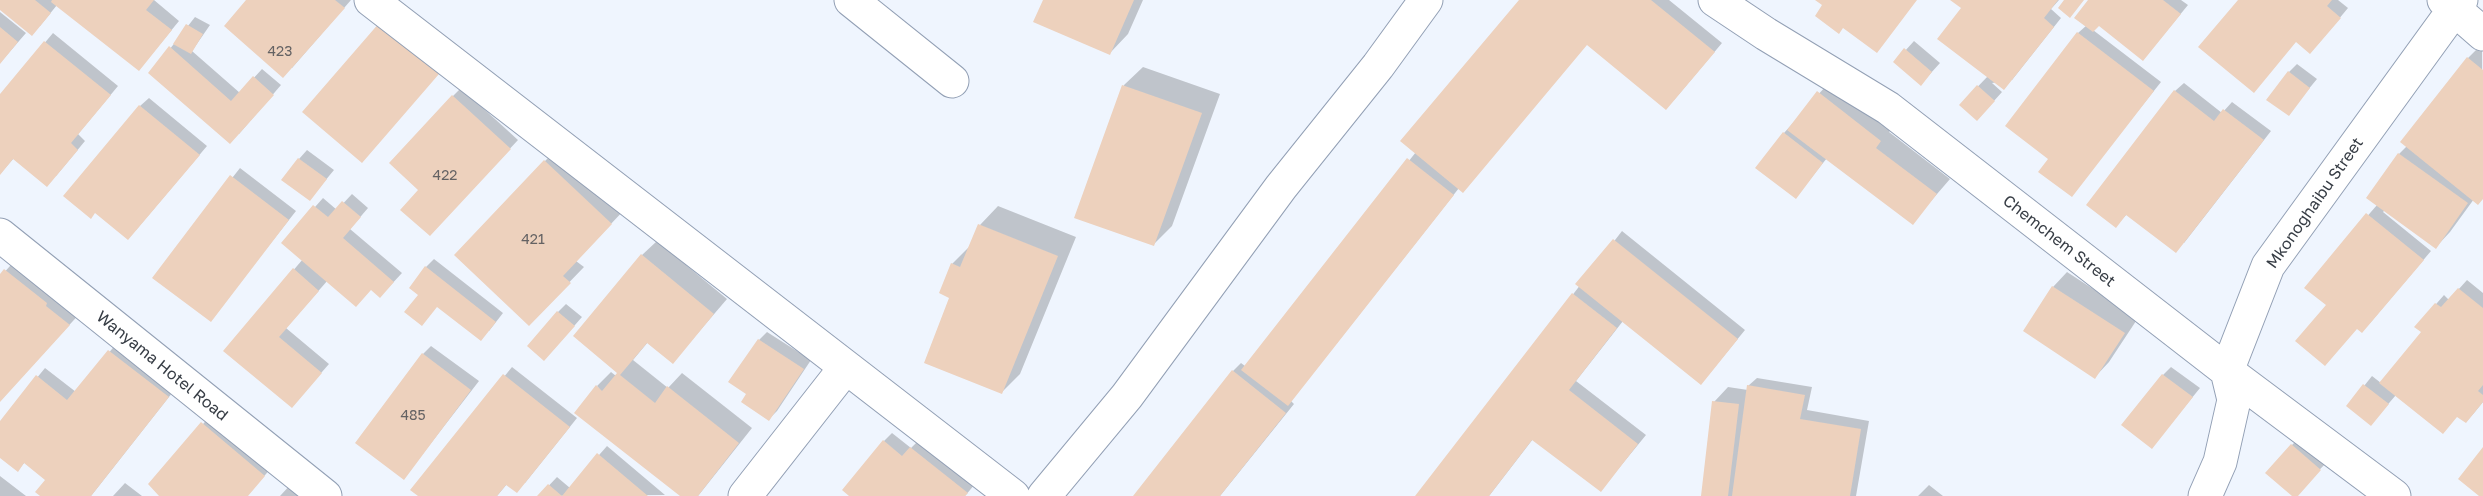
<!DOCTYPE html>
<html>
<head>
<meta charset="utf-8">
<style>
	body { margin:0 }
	canvas { display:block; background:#eff5fe }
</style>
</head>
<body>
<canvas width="2483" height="496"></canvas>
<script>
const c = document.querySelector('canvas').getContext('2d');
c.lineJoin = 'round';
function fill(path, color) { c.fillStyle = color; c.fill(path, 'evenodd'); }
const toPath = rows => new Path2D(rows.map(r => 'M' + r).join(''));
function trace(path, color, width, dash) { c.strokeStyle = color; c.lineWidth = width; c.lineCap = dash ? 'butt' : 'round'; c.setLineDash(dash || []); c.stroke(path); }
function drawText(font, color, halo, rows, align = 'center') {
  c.font = font + ' "Golos Text",sans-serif'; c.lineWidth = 4.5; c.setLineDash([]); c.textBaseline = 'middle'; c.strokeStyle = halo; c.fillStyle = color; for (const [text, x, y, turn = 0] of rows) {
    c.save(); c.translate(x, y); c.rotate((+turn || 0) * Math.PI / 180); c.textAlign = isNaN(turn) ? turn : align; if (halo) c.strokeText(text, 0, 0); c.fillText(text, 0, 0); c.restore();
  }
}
const shadow = toPath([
	[0,0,154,0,179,21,147,60,57,5,40,26,0,8],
	[248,0,351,0,292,68],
	[1044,0,1143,0,1128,34,1110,53],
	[1521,0,1669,0,1722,43,1674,100,1588,43,1459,188,1291,401,1294,404,1220,496,1135,496,1233,371,1241,363,1245,366,1416,152],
	[1952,0,2059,0,2051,9,2061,18,2012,80,1992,83,2002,92,1985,111,1961,104,1988,76,1963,8],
	[2091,0,2181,0,2188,5,2151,50,2099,24,2093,30,2161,82,2071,195,2051,159,2078,33,2087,25],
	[2240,0,2338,0,2348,8,2318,44],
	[0,12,26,33,0,63],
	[195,17,210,25,192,51,240,93,262,69,281,85,239,134,151,73],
	[53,33,118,86,78,134,85,141,56,176,14,158,0,174,0,96],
	[1914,41,1940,63,1921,84,1895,62],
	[2482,44,2483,198,2474,199,2450,232,2436,247,2385,210,2383,212,2431,251,2370,323,2328,305,2306,287,2377,205,2399,154,2407,146,2468,58],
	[2297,64,2317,79,2288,114,2289,72],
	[1143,67,1220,94,1172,226,1154,244,1076,217,1124,85],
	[1833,78,1894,126,1889,132,1950,179,1912,223,1827,158,1796,197,1784,133],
	[2184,83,2222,113,2232,102,2271,131,2184,243,2127,214,2116,226,2175,91],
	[461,88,518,140,438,226,421,190,453,96],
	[149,98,207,146,136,230,140,106],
	[559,147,626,208,576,261,584,267,529,324,545,161],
	[307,150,334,170,310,199,299,159],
	[240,168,296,211,210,320,154,277],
	[352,194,368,208,350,229,402,273,389,287,372,288,328,280,286,328,329,364,300,397,225,350,303,259,283,243,323,198,337,210],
	[998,206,1076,237,1020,374,1001,393,951,298,952,264,971,245,980,225],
	[1622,231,1745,330,1709,374,1623,321,1576,381,1646,435,1601,490,1533,439,1489,496,1417,496],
	[657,241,727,299,673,362,648,342,633,360,668,388,682,373,752,428,698,496,682,496,597,386,611,372,616,376,619,373,642,255],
	[20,255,83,310,0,401,0,277],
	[434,259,503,313,489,331,421,295,426,267],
	[2067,272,2138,318,2109,362,2095,377,2053,287],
	[2467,280,2483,293,2483,402,2474,413,2466,422,2458,416,2396,395,2371,424,2348,406,2372,376,2381,383,2423,332,2417,326,2444,295,2449,300],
	[566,304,582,317,553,350,558,312],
	[767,332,811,360,777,411,769,419,749,393,759,340],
	[117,343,176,388,91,496,42,496,47,480,25,462,18,470,0,456,0,423,45,368,76,392],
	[431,346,479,381,404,478,423,354],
	[512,367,577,418,525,483,507,484,497,496,421,496,412,490],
	[2171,367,2200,388,2152,447,2163,375],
	[1757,378,1812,387,1807,410,1869,421,1856,496,1703,496,1714,402,1728,387,1748,390,1748,386],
	[211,415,272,467,247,496,161,496,150,484],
	[892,433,911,448,920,439,975,484,965,496,852,496,884,441],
	[2300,437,2328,461,2294,496,2292,445],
	[607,446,665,495,539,496,557,477,570,488],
	[0,476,26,496,0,496],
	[125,483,142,496,113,496],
	[292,483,310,496,280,496],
	[1929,485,1943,496,1918,496]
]);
const building = toPath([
	[0,0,35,0,51,13,32,36,0,10],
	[52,0,154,0,146,10,172,30,139,71,51,2],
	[246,0,335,0,345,8,283,78,224,26],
	[1043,0,1134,0,1110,55,1033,22],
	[1519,0,1651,0,1715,52,1666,110,1587,45,1463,193,1400,141],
	[1815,0,1917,0,1877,53,1843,28,1839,34,1815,16,1822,5],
	[1950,0,2058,0,2044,18,2054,27,2004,90,1937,39,1961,8],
	[2064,0,2084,0,2070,18,2058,8],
	[2088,0,2163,0,2181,14,2143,61,2099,26,2093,32,2074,18],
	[2238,0,2332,0,2327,6,2341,18,2310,54,2296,42,2254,93,2198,47],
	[380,22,439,74,362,163,302,112],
	[186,24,203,34,191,54,173,44],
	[0,27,18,42,0,64],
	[2077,32,2154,91,2072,197,2038,172,2048,159,2005,126],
	[44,41,111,95,71,143,78,150,47,187,13,159,0,175,0,94],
	[169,46,231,101,253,76,274,95,230,144,148,73],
	[1904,48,1932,72,1921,86,1893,62],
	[2467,57,2483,70,2483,199,2478,205,2400,142],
	[2288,71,2310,88,2289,116,2266,100],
	[1122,85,1202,113,1154,246,1074,218],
	[1977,85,1995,101,1977,121,1959,105],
	[2174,90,2214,121,2223,109,2264,140,2176,253,2126,215,2116,228,2086,205],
	[1817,91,1881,141,1876,148,1937,194,1913,225,1787,130],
	[452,95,511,149,430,236,400,210,418,190,389,163],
	[139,105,200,155,128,240,95,213,91,219,63,196],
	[1783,132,1823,163,1796,199,1755,168],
	[2398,153,2468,203,2436,249,2366,198],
	[298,158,327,179,310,201,281,180],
	[1407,158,1454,195,1288,406,1241,370],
	[544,160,612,224,563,276,571,283,529,326,454,255],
	[230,175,289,220,211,322,152,278],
	[342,201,361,217,343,238,394,282,380,298,371,290,356,307,281,243,313,205,328,217],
	[2366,213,2424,260,2362,333,2357,329,2325,366,2295,341,2326,305,2304,288],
	[978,224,1058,256,1002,394,924,363,949,298,939,293,951,263,960,267],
	[1613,239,1738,339,1701,385,1575,284],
	[641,254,714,314,673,364,647,343,620,375,655,403,667,386,739,443,698,496,680,496,574,413,596,385,602,391,617,373,573,336],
	[425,266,496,322,481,341,437,307,422,326,404,312,418,295,409,288],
	[293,268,319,291,279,337,322,373,292,408,223,351],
	[4,269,47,303,46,306,70,325,0,402,0,274],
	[2052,286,2125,333,2095,379,2023,331],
	[2458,288,2483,308,2483,385,2478,391,2483,395,2483,402,2466,423,2457,417,2443,434,2379,383,2421,332,2414,327,2435,303,2441,307],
	[1572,293,1617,328,1569,390,1638,444,1601,492,1532,440,1489,496,1415,496],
	[557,311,575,326,544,361,527,346],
	[758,339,804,369,769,421,741,402,746,394,728,382],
	[108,350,169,397,91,496,40,496,35,492,45,480,24,463,18,472,0,458,0,421,36,375,67,400],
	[422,353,471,390,404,480,355,443],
	[1232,370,1286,413,1220,496,1133,496],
	[503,374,570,427,517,493,506,485,497,496,418,496,410,490],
	[2162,374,2193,397,2152,449,2121,425],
	[2363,384,2389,404,2371,426,2346,406],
	[1747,385,1805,395,1800,419,1861,429,1850,496,1732,496],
	[1712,401,1739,404,1728,496,1701,496],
	[201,422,265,476,248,496,159,496,148,484],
	[883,440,902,456,910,447,968,493,965,496,849,496,842,490],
	[2291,444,2321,470,2298,496,2292,496,2265,473],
	[2483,447,2483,496,2479,496,2458,479],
	[597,453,648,496,537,496,548,484,562,496]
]);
const minor = toPath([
	[371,0,1013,496],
	[851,0,952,81],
	[1715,0,1766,34,1888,108,2227,371,2394,496],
	[2444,0,2483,34],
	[0,235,325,496],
	[745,496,846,367],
	[1044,496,1127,396,1281,187,1378,66,1426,0],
	[2205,496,2220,462,2234,400,2227,371,2268,266,2461,0]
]);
const numberNames = [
	["423",280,52],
	["422",445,176],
	["421",533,240],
	["485",413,416]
];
const streetNames = [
	["Mkonoghaibu Street",2315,203,-55],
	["Chemchem Street",2059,241,38],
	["Wanyama Hotel Road",162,366,39]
];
fill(shadow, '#0003');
fill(building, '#edd1bd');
trace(minor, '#93a0b5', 35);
trace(minor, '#fff', 33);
drawText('14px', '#646263', null, numberNames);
drawText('16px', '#373d45', '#fff', streetNames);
</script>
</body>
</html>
